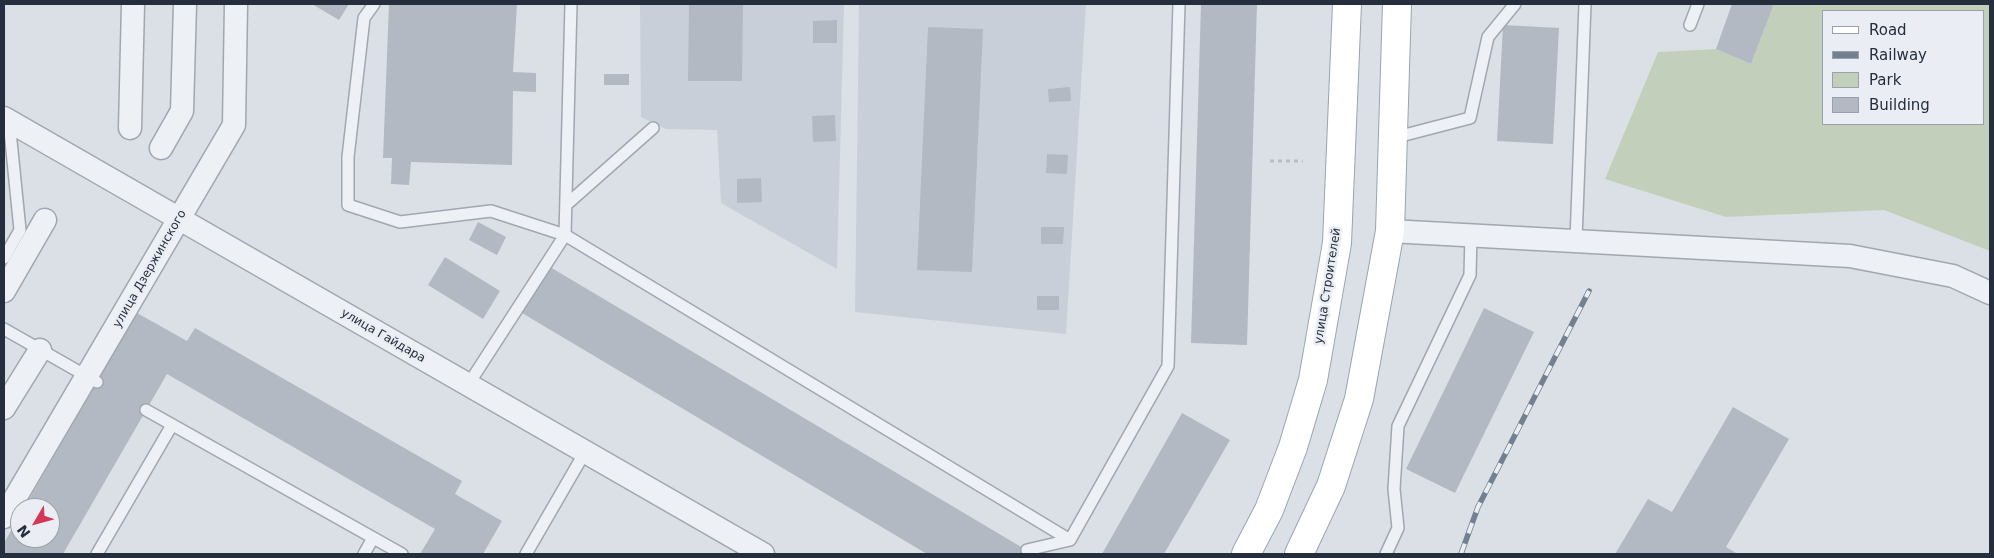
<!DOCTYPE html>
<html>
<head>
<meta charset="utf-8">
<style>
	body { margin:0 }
	#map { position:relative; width:1994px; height:558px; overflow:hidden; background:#dbe0e6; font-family:"DejaVu Sans",sans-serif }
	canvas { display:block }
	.frame { position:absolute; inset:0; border:5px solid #242e3c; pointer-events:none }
	.legend { position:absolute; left:1822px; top:10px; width:162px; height:115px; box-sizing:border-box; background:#eaeef4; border:1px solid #9ba1aa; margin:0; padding:6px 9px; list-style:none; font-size:15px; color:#242e3c }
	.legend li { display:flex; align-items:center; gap:10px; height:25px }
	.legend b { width:25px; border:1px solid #9ba1aa }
	.north { position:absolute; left:10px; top:498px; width:50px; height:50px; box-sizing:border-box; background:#eaeef4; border:1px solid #9ba1aa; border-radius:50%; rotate:233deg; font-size:14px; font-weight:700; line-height:20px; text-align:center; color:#242e3c }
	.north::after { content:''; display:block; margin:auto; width:18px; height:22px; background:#d43756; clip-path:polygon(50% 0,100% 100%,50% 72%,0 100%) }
</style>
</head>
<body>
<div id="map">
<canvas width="1994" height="558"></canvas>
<div class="frame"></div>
<ul class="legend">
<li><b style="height:6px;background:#fff"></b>Road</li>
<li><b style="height:6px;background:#738090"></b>Railway</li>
<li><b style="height:14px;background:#c2d0bb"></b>Park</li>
<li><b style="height:14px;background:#b2b9c3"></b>Building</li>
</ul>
<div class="north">N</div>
</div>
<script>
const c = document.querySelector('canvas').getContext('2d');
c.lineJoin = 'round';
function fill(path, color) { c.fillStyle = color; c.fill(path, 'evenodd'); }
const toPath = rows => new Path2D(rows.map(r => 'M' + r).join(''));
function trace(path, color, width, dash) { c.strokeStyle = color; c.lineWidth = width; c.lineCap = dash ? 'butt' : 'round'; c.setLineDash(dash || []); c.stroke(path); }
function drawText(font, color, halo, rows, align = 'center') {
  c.font = font + ' "DejaVu Sans",sans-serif'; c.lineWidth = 5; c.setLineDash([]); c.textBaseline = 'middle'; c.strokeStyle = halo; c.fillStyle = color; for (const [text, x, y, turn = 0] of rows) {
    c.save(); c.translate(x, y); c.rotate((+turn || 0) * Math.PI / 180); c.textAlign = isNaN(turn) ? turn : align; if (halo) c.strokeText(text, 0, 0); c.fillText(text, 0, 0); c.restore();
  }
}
const built = toPath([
	[640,4,844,4,837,269,721,203,717,130,666,129,641,117],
	[859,4,1086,4,1066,334,855,312]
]);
const green = toPath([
	[1774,4,1990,4,1990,251,1884,210,1726,217,1605,179,1658,52,1716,49,1751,64],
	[1823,11,1983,11,1983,124,1823,124]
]);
const building = toPath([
	[312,4,349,4,339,20],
	[389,4,517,4,513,72,536,73,536,92,513,91,512,165,411,162,409,185,391,184,392,158,383,158],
	[689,4,743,4,742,81,688,81],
	[1201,4,1257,4,1247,345,1191,343],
	[1732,4,1774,4,1751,64,1716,49],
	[837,20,837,43,813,43,813,21],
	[1503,25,1559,28,1553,144,1497,141],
	[928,27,983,29,972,272,917,270],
	[604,74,629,74,629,85,604,85],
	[1070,87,1071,101,1049,102,1048,89],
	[835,115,836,141,813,142,812,116],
	[1047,154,1068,155,1067,174,1046,173],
	[761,178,762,202,737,203,737,179],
	[478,222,506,237,497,255,469,240],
	[1041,227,1064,227,1063,244,1041,244],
	[445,257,500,291,483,319,428,285],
	[550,267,1033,554,927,554,522,313],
	[1037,296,1059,296,1059,310,1037,310],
	[1484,308,1534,332,1455,493,1406,469],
	[137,313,187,341,195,328,462,481,455,494,502,521,483,554,420,554,435,529,167,374,63,554,4,554,4,543,20,515,20,538,50,538,50,508,24,508],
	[1733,407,1789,439,1726,547,1738,554,1615,554,1648,499,1672,512],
	[1182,413,1230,440,1164,554,1102,554]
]);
const path = toPath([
	[1270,161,1303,161]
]);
const lane = toPath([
	[374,4,364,18,348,157,348,205,400,222,491,211,565,235,1070,540],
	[1690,25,1698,4],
	[1393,138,1470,118,1488,37,1515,4],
	[566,205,653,128],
	[1576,240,1585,4],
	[4,258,20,230,9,121],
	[4,329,97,382],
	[468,385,565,235,571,4],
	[146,410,402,554],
	[1027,550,1070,540,1168,366,1179,4],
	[97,554,172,425],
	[364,554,373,538],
	[526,554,585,452],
	[1386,554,1398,528,1394,489,1398,426,1470,275,1471,234]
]);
const street = toPath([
	[4,118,763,554],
	[130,128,133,4],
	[161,148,182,111,185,4],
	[1390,231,1850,256,1953,276,1990,293],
	[4,291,45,220],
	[4,408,40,350],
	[4,517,234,125,236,4]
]);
const primary = toPath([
	[1246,554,1269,510,1293,447,1313,380,1337,243,1347,4],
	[1299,554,1331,486,1359,399,1390,231,1397,4]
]);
const rail = toPath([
	[1461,554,1478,507,1589,291]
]);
const streetNames = [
	["улица Дзержинского",150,269,-60],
	["улица Строителей",1328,286,-81],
	["улица Гайдара",383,336,30]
];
fill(built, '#c9cfd8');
fill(green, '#c2d0bb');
fill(building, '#b2b9c3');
trace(lane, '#a0a7b0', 14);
trace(street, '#a0a7b0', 25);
trace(primary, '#99a5b2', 30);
trace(path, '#b9bec4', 3, [4, 4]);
trace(lane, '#edf0f4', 11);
trace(street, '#edf0f4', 22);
trace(primary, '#fff', 28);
trace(rail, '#738090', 5.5);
trace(rail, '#eaeef4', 4, [11]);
drawText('12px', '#242e3c', '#eaeef4', streetNames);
</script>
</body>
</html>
